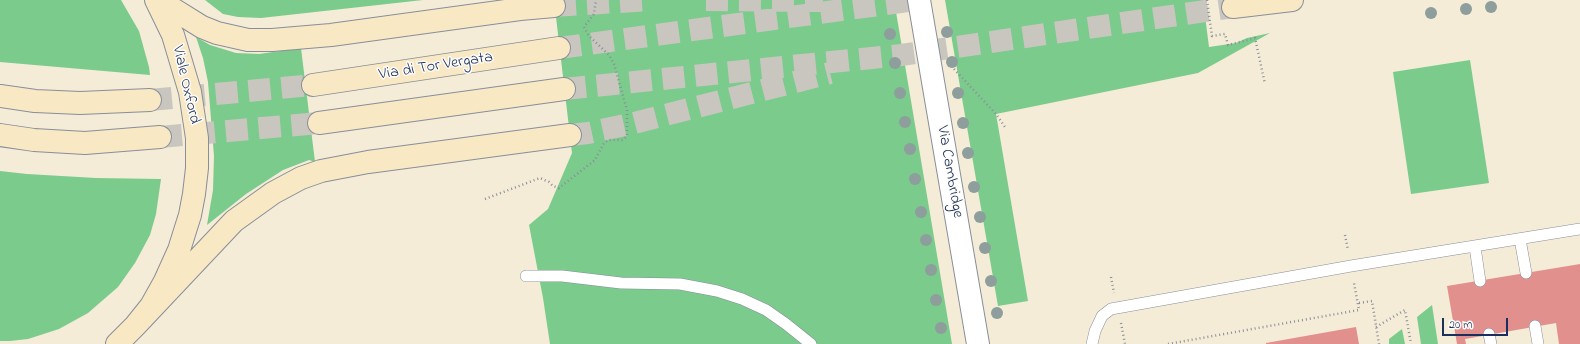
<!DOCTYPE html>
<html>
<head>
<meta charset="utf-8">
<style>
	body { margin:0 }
	#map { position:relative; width:1580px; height:344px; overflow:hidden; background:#f4ecd7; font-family:"Indie Flower",sans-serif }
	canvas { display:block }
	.scale { position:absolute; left:1442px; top:318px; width:66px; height:18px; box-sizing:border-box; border:2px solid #1b2f5e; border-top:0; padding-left:5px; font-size:12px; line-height:14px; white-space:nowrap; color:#1b2f5e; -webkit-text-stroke:3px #fdfcf7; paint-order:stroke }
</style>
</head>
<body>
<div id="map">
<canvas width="1580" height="344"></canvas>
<div class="scale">20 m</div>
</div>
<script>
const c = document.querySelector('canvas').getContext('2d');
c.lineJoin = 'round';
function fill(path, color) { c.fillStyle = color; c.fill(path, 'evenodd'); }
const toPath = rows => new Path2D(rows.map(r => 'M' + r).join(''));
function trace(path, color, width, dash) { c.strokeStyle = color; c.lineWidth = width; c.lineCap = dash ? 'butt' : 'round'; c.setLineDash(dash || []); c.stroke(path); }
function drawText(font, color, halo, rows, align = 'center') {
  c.font = font + ' "Indie Flower",sans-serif'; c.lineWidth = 3; c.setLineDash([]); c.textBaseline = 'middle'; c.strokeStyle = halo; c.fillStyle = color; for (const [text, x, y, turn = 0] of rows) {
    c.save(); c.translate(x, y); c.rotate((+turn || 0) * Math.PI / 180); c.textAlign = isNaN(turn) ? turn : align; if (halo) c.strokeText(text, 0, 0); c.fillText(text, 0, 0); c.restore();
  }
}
const green = toPath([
	[0,0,121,0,139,31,149,67,150,75,0,62],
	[205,0,423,0,261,18,238,17,223,14],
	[554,0,894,0,952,344,550,344,543,298,529,225,548,209,572,153],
	[945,0,1203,0,1209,47,1236,43,1247,38,1270,33,1198,73,996,114,1028,301,998,306],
	[196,37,210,45,236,53,259,54,301,48,315,162,309,160,283,170,246,194,207,225,213,190,214,156,208,82,203,58],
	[1470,60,1489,183,1411,194,1393,72],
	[0,171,27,174,96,178,161,179,156,214,150,235,135,263,118,287,88,313,59,329,28,339,10,341,0,341],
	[1432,305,1438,344,1421,344,1417,317],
	[1402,329,1405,344,1389,344,1389,339]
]);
const building = toPath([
	[1580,264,1580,344,1559,344,1556,323,1465,339,1466,344,1457,344,1447,286],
	[1356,327,1359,344,1266,344,1266,343]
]);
const secondaryTunnel = toPath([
	[706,0,823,1],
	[554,6,651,0],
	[559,48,916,0],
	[564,89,901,55,1233,7],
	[150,100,313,85],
	[570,135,588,133,634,123,830,73],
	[160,137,319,123]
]);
const path = toPath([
	[1207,0,1212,36,1225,34,1228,45,1255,38,1265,84],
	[954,69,996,114,1005,127],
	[485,199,540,178,549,182,553,186,559,188,595,160,604,143,609,140,623,140,627,136,627,110,614,64,609,55,589,36,584,27,594,14,596,0],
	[1345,235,1348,250],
	[1111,277,1114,293],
	[1359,303,1372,301,1379,344],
	[1121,323,1125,344],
	[1376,327,1405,310,1411,344],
	[1168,344,1359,310,1354,283]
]);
const lane = toPath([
	[1520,239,1526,273],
	[1475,247,1480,281],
	[526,276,562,276,621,283,680,284,717,291,742,299,766,310,786,324,811,344],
	[1535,326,1538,344],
	[1489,334,1491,344],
	[1092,344,1095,331,1102,316,1111,309,1351,266,1580,229]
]);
const street = toPath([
	[919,0,978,344]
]);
const secondary = toPath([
	[163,0,173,9,202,27,217,33,248,40,272,40,331,35,520,9,554,6],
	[1233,7,1292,0],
	[313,85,559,48],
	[0,96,35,101,80,103,150,100],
	[319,123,564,89],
	[0,135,34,140,85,143,160,137],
	[135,326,234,221,273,193,301,178,321,171,368,162,570,135],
	[117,344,135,326,151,306,165,281,179,250,190,215,194,194,197,168,197,138,190,92,173,35,156,0]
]);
const trees = [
	[1491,7],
	[1466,9],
	[1431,13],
	[947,32],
	[890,34],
	[952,62],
	[895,63],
	[900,93],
	[958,93],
	[905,122],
	[963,123],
	[910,149],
	[968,153],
	[915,179],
	[974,187],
	[921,212],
	[980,217],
	[926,240],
	[985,248],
	[931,270],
	[991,281],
	[936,300],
	[997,313],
	[941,328]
];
const streetNames = [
	["Via di Tor Vergata",436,67,-9],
	["Viale Oxford",185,85,77],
	["Via Cambridge",949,172,80]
];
fill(green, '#7bcb8c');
fill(building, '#e2908e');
trace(secondaryTunnel, '#c9c6bf', 22, [22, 11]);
trace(lane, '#888e9a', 12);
trace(street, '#888e9a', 24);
trace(secondary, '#888e9a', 24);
trace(path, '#888e9a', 2.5, [1, 3]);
trace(lane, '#fff', 11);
trace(street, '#fff', 22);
trace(secondary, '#f8e8c3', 22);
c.fillStyle = '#8d9e9c';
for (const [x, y] of trees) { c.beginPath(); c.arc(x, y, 6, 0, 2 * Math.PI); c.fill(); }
drawText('16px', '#1b2f5e', '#fdfcf7', streetNames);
</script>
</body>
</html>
